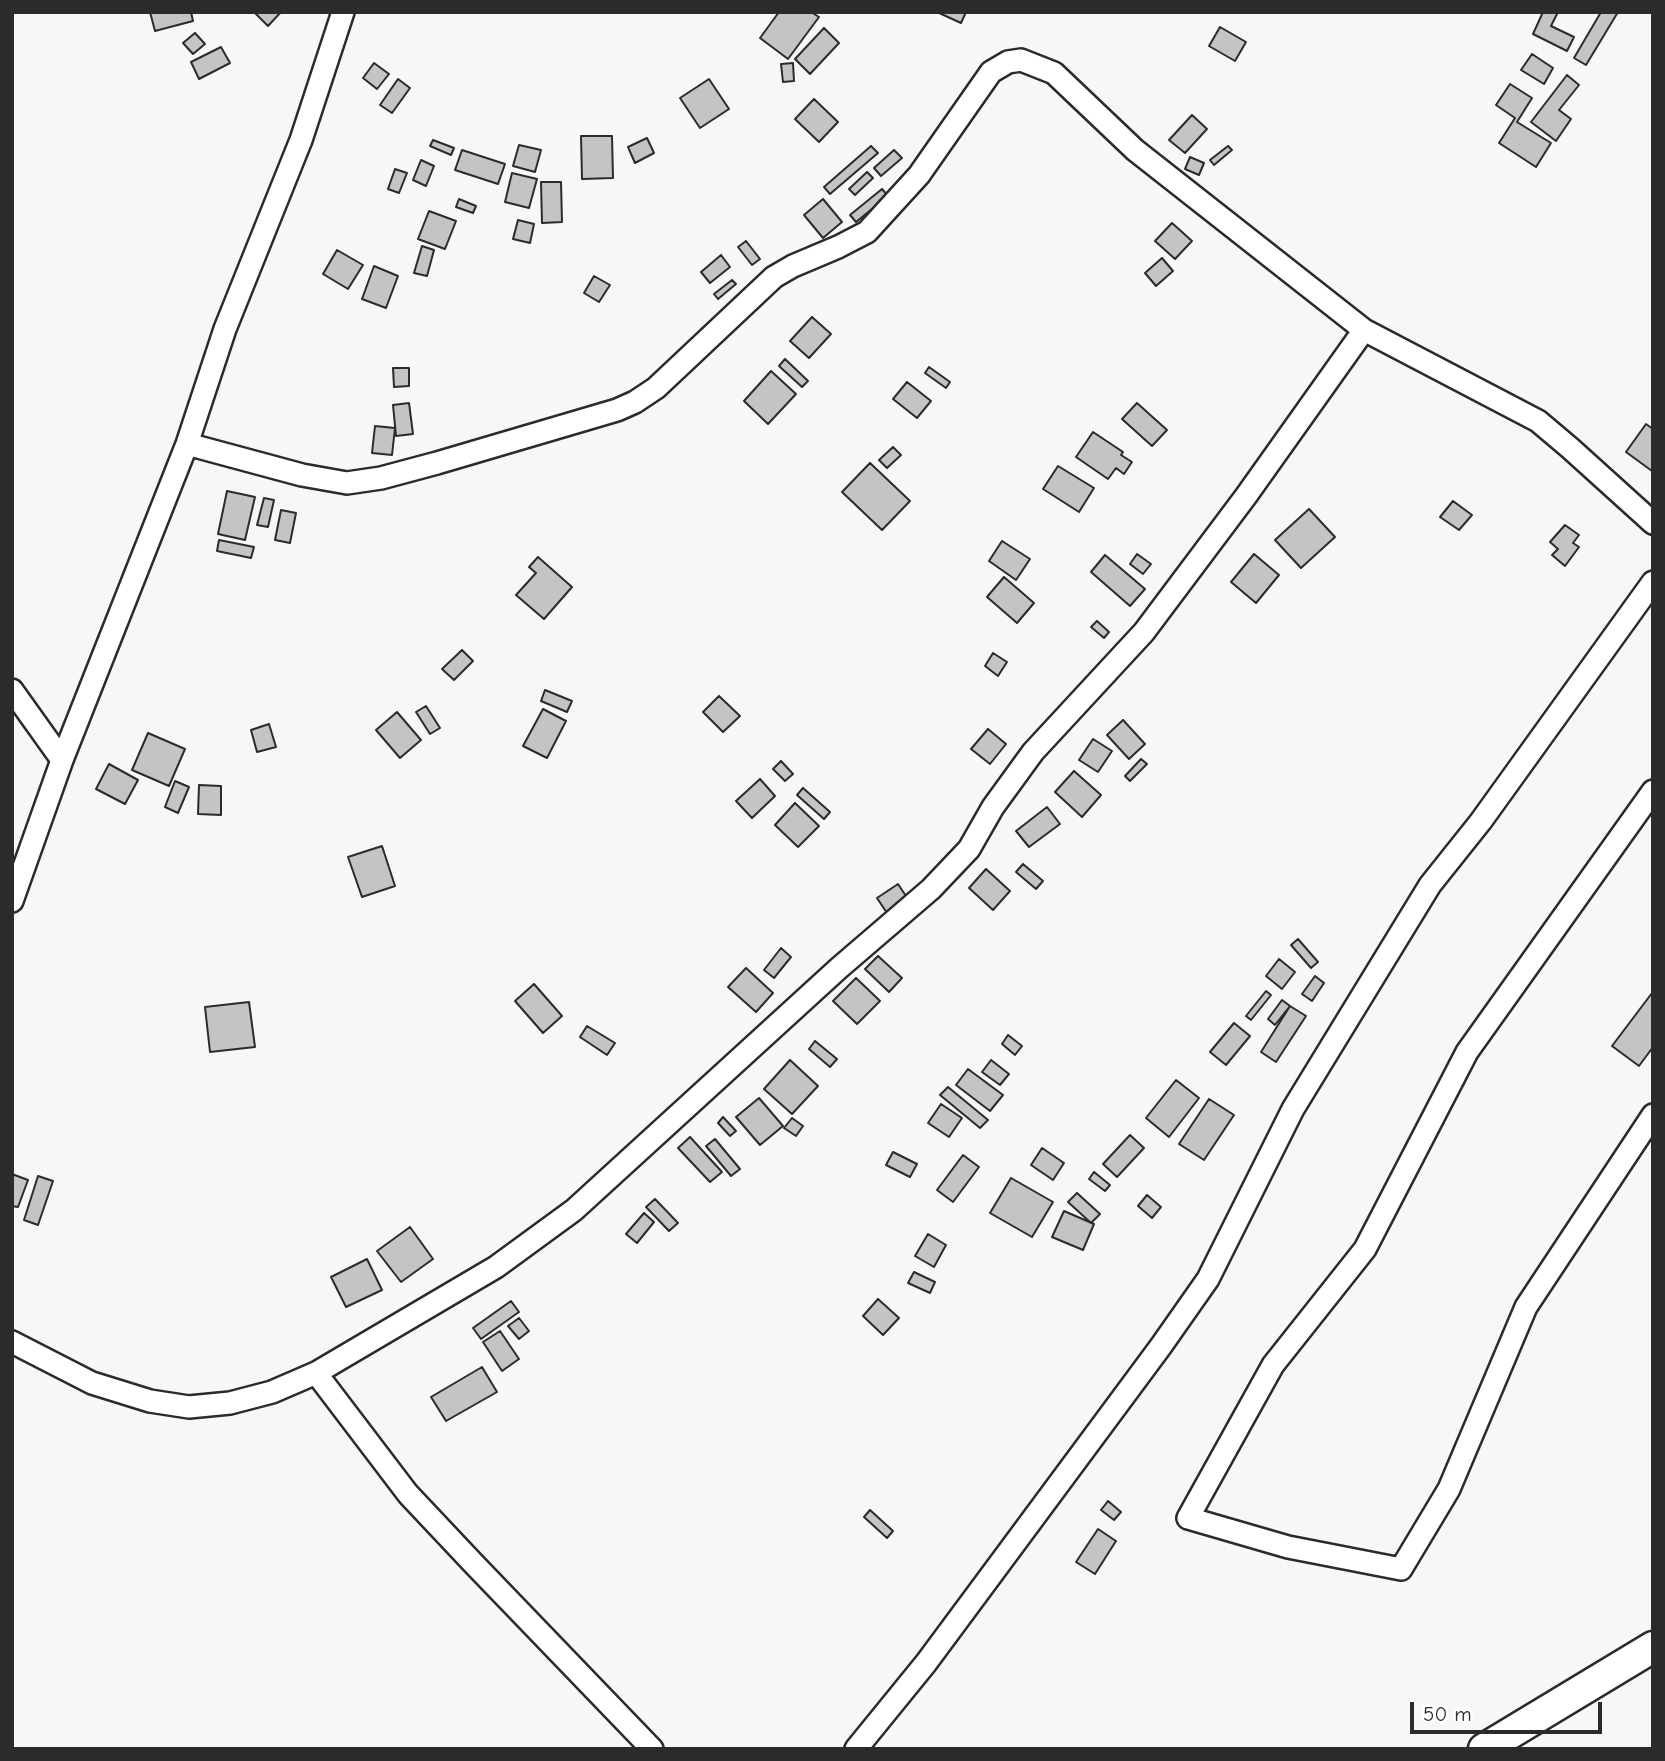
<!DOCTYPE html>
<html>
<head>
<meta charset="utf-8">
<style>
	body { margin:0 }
	#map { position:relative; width:1665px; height:1761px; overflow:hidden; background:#f7f7f7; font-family:"Comic Neue",sans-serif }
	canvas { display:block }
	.frame { position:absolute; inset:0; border:14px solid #2b2b2b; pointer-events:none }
	.scale { position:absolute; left:1410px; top:1702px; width:192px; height:32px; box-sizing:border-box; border:4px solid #2b2b2b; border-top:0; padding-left:9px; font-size:21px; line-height:24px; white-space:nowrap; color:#2b2b2b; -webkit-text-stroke:5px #fff; paint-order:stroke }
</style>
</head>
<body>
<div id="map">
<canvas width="1665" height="1761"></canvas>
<div class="frame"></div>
<div class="scale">50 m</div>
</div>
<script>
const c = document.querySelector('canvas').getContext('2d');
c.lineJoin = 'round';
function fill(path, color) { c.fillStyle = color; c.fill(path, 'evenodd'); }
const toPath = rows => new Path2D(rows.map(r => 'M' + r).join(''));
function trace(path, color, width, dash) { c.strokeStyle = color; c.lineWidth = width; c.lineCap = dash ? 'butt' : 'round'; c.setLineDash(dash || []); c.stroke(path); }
const building = toPath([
	[150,12,191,12,193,21,155,31,150,12],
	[254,12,281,12,268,26,254,12],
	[779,12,811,12,819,17,788,59,760,38,779,12],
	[937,12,966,12,961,23,937,12],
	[1543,12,1558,12,1551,26,1574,37,1567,51,1533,34,1543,12],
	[1601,12,1618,12,1586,65,1574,58,1601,12],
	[1220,27,1246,42,1235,61,1209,46,1220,27],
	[824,28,839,43,810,74,795,59,824,28],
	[195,33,205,44,193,54,183,43,195,33],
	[221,47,230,63,199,79,191,62,221,47],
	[1532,54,1553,68,1544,84,1521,70,1532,54],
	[374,63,389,74,377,89,363,78,374,63],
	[793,63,794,81,783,82,781,64,793,63],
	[1567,75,1579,85,1559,110,1571,119,1556,141,1531,122,1567,75],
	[398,79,410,88,392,113,380,105,398,79],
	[709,79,729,109,700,128,680,98,709,79],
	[1510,84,1532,98,1517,122,1551,143,1536,167,1499,143,1515,118,1496,105,1510,84],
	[814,99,838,122,819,142,795,119,814,99],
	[1192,115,1207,129,1185,153,1169,140,1192,115],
	[581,136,612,136,613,178,582,179,581,136],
	[647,138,654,153,635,163,628,147,647,138],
	[433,140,454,148,451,155,430,146,433,140],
	[519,145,541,150,535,172,513,166,519,145],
	[871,146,878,153,830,194,824,187,871,146],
	[1228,146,1232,150,1214,165,1210,160,1228,146],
	[462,150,505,164,498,184,455,170,462,150],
	[894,150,902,158,881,176,874,168,894,150],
	[1190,157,1204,163,1199,175,1185,169,1190,157],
	[421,160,434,166,426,186,413,180,421,160],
	[395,169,407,173,399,193,388,189,395,169],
	[867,172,873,178,855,195,849,189,867,172],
	[512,173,537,179,529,208,505,202,512,173],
	[541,182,561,182,562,222,542,223,541,182],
	[882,189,888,196,856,222,850,215,882,189],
	[459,199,476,206,473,213,456,207,459,199],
	[823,199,842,222,823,238,804,215,823,199],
	[429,211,456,221,445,249,418,239,429,211],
	[518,220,534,224,530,243,513,239,518,220],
	[1172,223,1192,241,1175,259,1155,241,1172,223],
	[746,241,760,259,752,265,738,247,746,241],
	[422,246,434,250,427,276,414,273,422,246],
	[337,250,363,265,348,289,323,274,337,250],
	[721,255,730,267,710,283,701,272,721,255],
	[1162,258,1173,271,1156,286,1145,273,1162,258],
	[374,266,398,276,386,308,362,299,374,266],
	[594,276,610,285,599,302,584,293,594,276],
	[732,280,736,284,718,299,714,294,732,280],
	[812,317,831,334,809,358,790,341,812,317],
	[785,359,808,381,802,387,779,366,785,359],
	[929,367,950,382,946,388,925,373,929,367],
	[393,368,409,368,409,386,394,387,393,368],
	[771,371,796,394,768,424,744,401,771,371],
	[907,382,931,401,917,418,893,399,907,382],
	[409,403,413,434,396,436,393,405,409,403],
	[1137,403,1167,430,1152,446,1122,419,1137,403],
	[1646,424,1653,429,1652,471,1626,452,1646,424],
	[375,426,395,428,392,455,372,453,375,426],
	[1093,432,1123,452,1121,455,1132,462,1124,474,1116,468,1108,479,1076,457,1093,432],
	[893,447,901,455,887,468,879,460,893,447],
	[870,463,910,501,882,530,842,492,870,463],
	[1058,466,1094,488,1079,512,1043,489,1058,466],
	[227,491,255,497,245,540,218,534,227,491],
	[264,498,274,500,268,527,257,525,264,498],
	[1453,501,1472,515,1459,530,1440,517,1453,501],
	[1309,509,1335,537,1301,568,1275,540,1309,509],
	[281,510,296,513,290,543,275,540,281,510],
	[1565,525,1579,535,1573,543,1579,547,1565,566,1552,555,1558,549,1550,542,1565,525],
	[219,540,254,547,251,558,217,551,219,540],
	[1002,541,1030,559,1016,580,989,561,1002,541],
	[1137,554,1151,564,1143,574,1130,564,1137,554],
	[1254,554,1279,575,1256,603,1231,582,1254,554],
	[1105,555,1145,589,1130,606,1091,572,1105,555],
	[538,557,572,587,544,619,516,595,536,573,529,567,538,557],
	[1004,577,1034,603,1017,623,987,597,1004,577],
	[1097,621,1109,632,1104,638,1091,627,1097,621],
	[462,650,473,661,454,680,442,669,462,650],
	[993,653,1007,662,998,676,985,666,993,653],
	[545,690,572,701,567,712,541,701,545,690],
	[719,696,740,716,723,732,703,712,719,696],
	[426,706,440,728,430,734,416,712,426,706],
	[543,709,566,721,547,758,523,746,543,709],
	[397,712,421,740,400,758,376,730,397,712],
	[1123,720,1145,744,1129,759,1107,735,1123,720],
	[269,724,276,747,257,752,251,730,269,724],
	[988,729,1006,744,990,764,971,749,988,729],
	[148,733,185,749,169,786,132,770,148,733],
	[1093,739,1112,751,1098,772,1079,760,1093,739],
	[1141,759,1147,764,1130,781,1125,776,1141,759],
	[781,761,793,774,785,781,773,769,781,761],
	[109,764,138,780,125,804,96,789,109,764],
	[1074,771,1101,795,1082,817,1055,792,1074,771],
	[760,779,775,796,752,818,736,801,760,779],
	[175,781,189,787,178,813,165,807,175,781],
	[199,785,221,786,221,815,198,814,199,785],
	[803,788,830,812,824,819,797,795,803,788],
	[795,803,819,826,798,847,775,825,795,803],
	[1047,807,1060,824,1029,847,1016,831,1047,807],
	[382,846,395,886,362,897,348,857,382,846],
	[1023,864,1043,881,1036,889,1016,872,1023,864],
	[986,869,1010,891,993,910,969,888,986,869],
	[898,884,910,902,889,916,877,898,898,884],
	[1298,939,1318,962,1311,968,1291,945,1298,939],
	[781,948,791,957,774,978,764,970,781,948],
	[878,956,902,978,889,992,865,969,878,956],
	[1279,959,1295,972,1282,989,1266,976,1279,959],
	[746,968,773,993,756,1012,728,987,746,968],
	[1315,976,1324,983,1312,1001,1302,994,1315,976],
	[856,978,880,1001,857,1024,833,1001,856,978],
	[534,984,562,1016,543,1033,515,1001,534,984],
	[1266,991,1271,995,1251,1020,1246,1016,1266,991],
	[1652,993,1653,1047,1639,1066,1612,1046,1652,993],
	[1282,1000,1290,1006,1275,1025,1268,1019,1282,1000],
	[249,1002,255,1047,210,1052,205,1007,249,1002],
	[1290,1006,1306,1016,1276,1062,1261,1052,1290,1006],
	[1234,1023,1250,1036,1226,1065,1210,1052,1234,1023],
	[587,1026,615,1043,607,1055,580,1037,587,1026],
	[1008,1035,1022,1046,1015,1055,1002,1044,1008,1035],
	[815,1041,837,1059,830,1067,809,1049,815,1041],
	[790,1060,818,1086,792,1114,764,1089,790,1060],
	[991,1060,1009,1074,1000,1085,982,1072,991,1060],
	[968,1069,1003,1095,990,1111,956,1085,968,1069],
	[1176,1080,1199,1098,1169,1137,1146,1118,1176,1080],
	[948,1087,988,1120,980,1128,940,1095,948,1087],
	[759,1098,783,1126,760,1145,736,1117,759,1098],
	[1209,1099,1234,1115,1204,1160,1179,1144,1209,1099],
	[941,1104,962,1118,949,1137,928,1123,941,1104],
	[723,1117,736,1131,730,1136,718,1123,723,1117],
	[792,1118,803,1126,796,1136,784,1128,792,1118],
	[1130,1135,1144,1148,1117,1177,1103,1164,1130,1135],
	[690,1137,722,1172,710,1182,678,1148,690,1137],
	[715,1139,740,1169,731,1176,706,1146,715,1139],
	[1042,1148,1064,1163,1053,1180,1031,1165,1042,1148],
	[893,1152,917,1164,910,1177,886,1165,893,1152],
	[963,1155,979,1167,953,1202,937,1190,963,1155],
	[1094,1172,1110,1185,1105,1191,1089,1179,1094,1172],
	[12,1174,28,1180,18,1207,12,1206,12,1174],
	[38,1176,53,1181,38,1225,24,1220,38,1176],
	[1011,1178,1053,1202,1032,1237,990,1213,1011,1178],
	[1077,1193,1100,1214,1091,1223,1068,1202,1077,1193],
	[1147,1195,1161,1207,1152,1218,1138,1206,1147,1195],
	[655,1199,678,1223,669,1231,646,1207,655,1199],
	[1064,1211,1094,1224,1083,1250,1052,1237,1064,1211],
	[644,1213,654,1222,637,1243,626,1234,644,1213],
	[410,1227,433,1259,401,1282,377,1251,410,1227],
	[928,1234,946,1245,934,1267,915,1256,928,1234],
	[367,1259,382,1290,346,1307,331,1277,367,1259],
	[914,1272,935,1282,930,1293,908,1283,914,1272],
	[878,1299,899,1318,883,1335,863,1316,878,1299],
	[511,1301,519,1312,481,1339,473,1328,511,1301],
	[519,1318,529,1331,519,1339,508,1326,519,1318],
	[500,1331,519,1359,502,1371,483,1342,500,1331],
	[482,1367,497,1392,446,1421,431,1397,482,1367],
	[1108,1501,1121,1512,1114,1520,1101,1510,1108,1501],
	[870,1510,893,1531,887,1538,864,1517,870,1510],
	[1098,1529,1116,1541,1095,1574,1076,1562,1098,1529]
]);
const minor = toPath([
	[187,444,302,475,347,483,381,478,437,463,617,410,635,402,656,388,774,277,793,266,838,247,867,232,919,175,991,72,1008,62,1021,60,1054,73,1135,150,1364,330,1538,421,1570,448,1653,523],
	[12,690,62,760],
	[1653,791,1467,1052,1365,1249,1273,1365,1188,1518,1288,1547,1401,1569,1449,1489,1526,1307,1653,1115],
	[12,901,62,760,187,444,225,329,301,140,343,12],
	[12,1342,92,1383,150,1401,189,1407,230,1403,272,1392,316,1373,496,1267,574,1210,839,968,931,889,969,849,993,807,1033,752,1144,632,1246,496,1364,330],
	[316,1373,408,1494,473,1563,652,1749],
	[856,1749,926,1663,1161,1346,1208,1279,1293,1109,1430,885,1481,821,1653,582]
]);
const secondary = toPath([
	[1484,1749,1653,1647]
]);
fill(building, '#c4c4c4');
trace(building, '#2b2b2b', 2);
trace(minor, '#2b2b2b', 26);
trace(secondary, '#2b2b2b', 35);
trace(minor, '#fff', 21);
trace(secondary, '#fff', 30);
</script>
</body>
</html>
